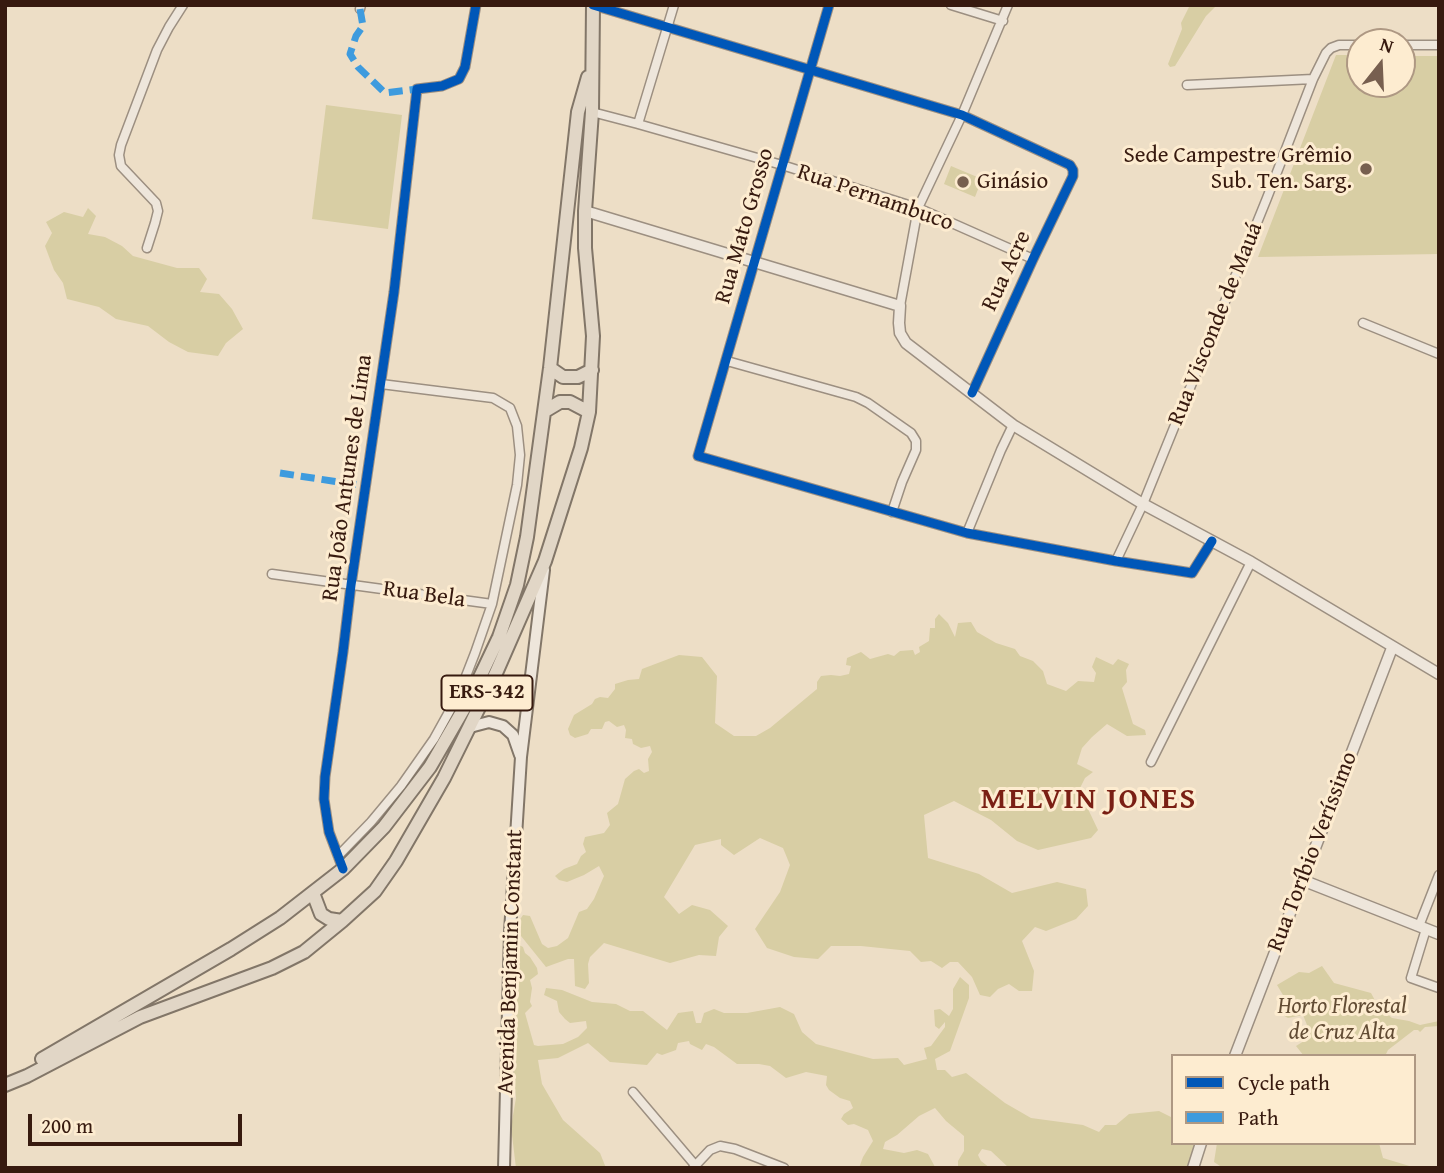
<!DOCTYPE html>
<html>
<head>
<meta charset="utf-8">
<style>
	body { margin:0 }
	#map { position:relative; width:1444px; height:1173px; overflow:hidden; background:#eddec6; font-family:"Gentium Book Plus",serif }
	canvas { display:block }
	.frame { position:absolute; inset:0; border:7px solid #371a0f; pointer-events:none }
	.legend { position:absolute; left:1171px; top:1054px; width:245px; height:91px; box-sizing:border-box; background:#fdecd0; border:2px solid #ae9883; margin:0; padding:9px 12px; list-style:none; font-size:21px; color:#371a0f }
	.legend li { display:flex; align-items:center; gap:14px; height:35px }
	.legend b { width:35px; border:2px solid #ae9883 }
	.north { position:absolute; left:1346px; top:28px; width:70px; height:70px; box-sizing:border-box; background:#fdecd0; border:2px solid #ae9883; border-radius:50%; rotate:18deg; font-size:19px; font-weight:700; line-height:28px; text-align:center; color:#371a0f }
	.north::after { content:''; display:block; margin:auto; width:24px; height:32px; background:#775f4f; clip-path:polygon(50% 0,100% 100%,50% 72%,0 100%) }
	.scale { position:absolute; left:28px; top:1114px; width:214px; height:32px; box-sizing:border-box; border:4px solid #371a0f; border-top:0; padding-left:9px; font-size:21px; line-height:24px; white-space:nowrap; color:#371a0f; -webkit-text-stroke:5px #fdecd0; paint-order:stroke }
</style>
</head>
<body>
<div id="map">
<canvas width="1444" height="1173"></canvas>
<div class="frame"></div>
<ul class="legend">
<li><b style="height:9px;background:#0057b8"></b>Cycle path</li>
<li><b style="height:9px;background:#3e9bde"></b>Path</li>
</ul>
<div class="north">N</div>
<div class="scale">200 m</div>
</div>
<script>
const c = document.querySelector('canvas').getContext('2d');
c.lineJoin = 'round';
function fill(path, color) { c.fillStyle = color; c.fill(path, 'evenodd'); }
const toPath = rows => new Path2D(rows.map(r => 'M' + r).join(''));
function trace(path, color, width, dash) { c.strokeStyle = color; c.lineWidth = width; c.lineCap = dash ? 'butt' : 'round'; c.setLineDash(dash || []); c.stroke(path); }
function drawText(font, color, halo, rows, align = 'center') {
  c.font = font + ' "Gentium Book Plus",serif'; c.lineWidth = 6; c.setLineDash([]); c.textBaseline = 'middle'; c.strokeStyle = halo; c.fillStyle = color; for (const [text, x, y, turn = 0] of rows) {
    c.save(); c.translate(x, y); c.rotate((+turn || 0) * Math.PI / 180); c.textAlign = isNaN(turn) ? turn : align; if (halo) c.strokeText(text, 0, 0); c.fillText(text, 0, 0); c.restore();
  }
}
const green = toPath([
	[1190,5,1217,5,1206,16,1175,66,1170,67,1168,64,1182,29,1181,23],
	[1336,55,1360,55,1360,84,1402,84,1402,56,1439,56,1439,254,1258,257],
	[326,105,402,115,388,229,312,219],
	[951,166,982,179,975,197,944,184],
	[88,208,96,216,88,234,105,237,122,246,133,256,177,268,199,268,207,279,200,292,219,294,232,309,243,329,226,343,218,356,188,352,169,342,148,326,116,319,99,307,67,299,63,283,54,270,45,246,52,233,46,222,64,212,83,217],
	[939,614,948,623,955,637,958,623,971,622,977,632,996,643,1015,649,1020,656,1033,661,1043,671,1047,684,1066,691,1078,681,1094,682,1096,673,1092,667,1096,657,1113,665,1118,659,1129,664,1126,670,1127,682,1122,688,1133,724,1145,730,1146,735,1127,736,1107,724,1092,737,1082,748,1077,764,1093,772,1085,778,1079,790,1098,830,1091,838,1038,850,1017,841,991,820,954,801,924,815,928,858,979,874,1012,893,1057,882,1086,889,1088,906,1076,919,1046,931,1035,927,1022,941,1034,971,1032,991,1019,991,1009,984,998,989,990,997,980,995,972,977,958,962,950,962,942,968,931,961,921,962,910,951,861,946,831,946,818,959,794,957,767,948,755,929,780,892,790,865,783,848,760,838,734,855,721,845,721,839,695,845,664,897,679,914,692,905,710,910,728,926,719,937,716,956,699,955,670,963,604,943,590,957,588,964,589,983,585,989,575,986,574,959,568,959,546,967,521,936,517,924,523,915,530,916,542,944,548,948,557,946,568,938,579,912,587,909,594,899,604,876,599,866,584,875,567,882,559,880,555,876,564,869,577,864,581,856,586,852,583,844,585,837,604,833,610,825,607,813,618,804,625,779,634,771,639,769,644,773,649,771,648,759,652,752,650,746,641,748,633,744,632,739,625,738,626,730,624,725,617,727,609,721,605,722,602,729,591,729,588,734,575,738,570,735,568,729,574,715,592,704,595,699,600,697,608,698,615,689,615,684,628,680,639,679,642,669,679,655,702,657,717,676,715,723,734,736,756,736,770,728,817,689,817,682,821,676,831,675,840,676,849,674,851,666,846,665,847,658,861,652,870,659,888,654,894,656,900,651,913,650,915,655,920,652,919,647,929,641,930,628,935,628,935,619],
	[519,945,523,947,525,953,530,957,537,968,538,974,530,980,532,988,530,1002,532,1006,525,1013,534,1045,538,1046,563,1044,578,1037,587,1028,586,1021,570,1023,565,1019,559,1012,557,1001,544,995,546,988,562,990,592,1002,616,1004,630,1011,643,1011,667,1030,678,1013,693,1011,696,1023,701,1023,704,1013,714,1009,724,1013,747,1013,780,1007,794,1014,802,1032,816,1044,873,1059,898,1058,904,1065,927,1059,924,1048,931,1046,945,1027,945,1022,939,1029,935,1026,934,1010,940,1009,949,1016,953,1009,953,989,960,977,969,985,969,998,950,1051,935,1059,937,1070,945,1070,952,1077,966,1073,1005,1103,1031,1118,1083,1125,1099,1132,1105,1125,1116,1125,1129,1114,1159,1111,1173,1118,1173,1143,1195,1143,1190,1163,1191,1168,1009,1168,991,1151,982,1149,978,1155,981,1161,990,1168,972,1168,965,1166,964,1168,958,1168,958,1161,964,1151,964,1136,946,1121,935,1108,919,1116,897,1135,885,1142,883,1149,904,1153,917,1150,928,1154,935,1167,935,1168,859,1168,863,1157,873,1141,868,1130,854,1124,848,1125,841,1119,844,1114,853,1108,850,1101,840,1098,829,1090,826,1085,827,1076,806,1072,786,1078,770,1066,759,1064,737,1064,714,1047,706,1044,702,1050,690,1044,689,1041,678,1043,676,1050,662,1055,657,1053,647,1065,610,1062,588,1043,558,1058,538,1060,542,1084,563,1120,600,1153,606,1168,516,1168,511,1127,516,1098,512,1050,513,1026,518,1010,516,995,518,973,516,954],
	[1322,966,1334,983,1371,993,1378,1006,1392,1018,1409,1021,1420,1025,1439,1021,1439,1026,1425,1027,1420,1032,1418,1030,1414,1030,1388,1050,1385,1056,1304,1056,1296,1046,1304,1041,1307,1025,1303,1015,1288,1018,1279,1013,1285,1004,1283,995,1277,985,1299,972,1309,973],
	[1217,1143,1379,1143,1383,1158,1416,1168,1223,1168,1214,1162]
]);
const minor = toPath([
	[593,5,962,115,1070,165,1073,170,1073,176,1033,259,972,393],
	[829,5,698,456,967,533,1116,561,1192,573,1212,541],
	[951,5,1003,21],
	[360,9,361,5],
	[1402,45,1439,45],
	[1187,85,1313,79],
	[592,112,638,124,782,165,918,208,1033,259],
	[638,124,674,5],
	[147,248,155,223,158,211,156,203,121,166,119,155,121,145,157,50,169,27,183,5],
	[900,306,918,208,962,115,1008,5],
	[1363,323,1439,354],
	[727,361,856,397,868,403,911,433,916,441,916,450,902,482,892,512],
	[967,533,1001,450,1013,425],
	[1116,561,1143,504,1267,198,1313,79,1326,53,1331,48,1339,45,1360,45],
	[272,574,492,604],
	[1151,762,1251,562],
	[338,856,371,822,401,786,434,739,459,694,475,653,492,604,517,485,520,455,517,426,510,408,493,398,381,384],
	[343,869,329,832,324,799,325,777,343,652,351,585,394,292,417,89,442,86,459,79,465,67,476,5],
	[1419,926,1439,875],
	[1426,929,1411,978,1439,988],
	[633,1092,695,1165],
	[693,1168,710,1150,720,1146,735,1149,784,1168]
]);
const tertiary = toPath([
	[585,211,900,306,899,323,900,333,906,343,1013,425,1143,504,1251,562,1439,674],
	[1302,880,1439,934],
	[1235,1056,1392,648],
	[1193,1168,1201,1143]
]);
const secondary = toPath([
	[470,727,489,722,503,726,513,735,520,755],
	[504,1168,510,932,521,757,544,570]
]);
const primary = toPath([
	[550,368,563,377,578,377,592,370],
	[545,411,560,402,570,402,589,412],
	[313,893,321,914,329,919,342,921],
	[42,1059,231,949,280,918,343,869,384,827,430,767,470,698,499,637,517,585,527,537,550,368,578,112,588,77],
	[5,1085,27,1076,140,1017,272,968,304,952,342,921,375,891,396,861,444,778,496,673,545,561,581,448,589,412,593,336,585,248,585,211,592,112,593,5]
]);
const quiet = toPath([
	[360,9,363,26,356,36,350,54,358,67,385,93,417,89],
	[280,473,365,486]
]);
const cycleway = toPath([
	[593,5,962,115,1070,165,1073,170,1073,176,1033,259,972,393],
	[829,5,698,456,967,533,1116,561,1192,573,1212,541],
	[343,869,329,832,324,799,325,777,343,652,351,585,394,292,417,89,442,86,459,79,465,67,476,5]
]);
const markers = [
	[1366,169,7,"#775f4f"],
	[963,182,7,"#775f4f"]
];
const shields = [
	[487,693,91]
];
const shieldNames = [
	["ERS-342",487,693]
];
const poiNames = [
	["Sede Campestre Grêmio",1352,156],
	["Sub. Ten. Sarg.",1352,182],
	["Ginásio",977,182,"left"]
];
const streetNames = [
	["Rua Pernambuco",875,198,19],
	["Rua Mato Grosso",745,226,-74],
	["Rua Acre",1007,271,-65],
	["Rua Visconde de Mauá",1216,324,-68],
	["Rua João Antunes de Lima",348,478,-82],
	["Rua Bela",424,595,8],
	["Rua Toríbio Veríssimo",1313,852,-69],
	["Avenida Benjamin Constant",511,962,-88]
];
const parkNames = [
	["Horto Florestal",1342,1007],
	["de Cruz Alta",1342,1033]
];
const districtNames = [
	["MELVIN JONES",1089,800]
];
fill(green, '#d8cea4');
trace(minor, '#9c8f81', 11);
trace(tertiary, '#9c8f81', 13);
trace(secondary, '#827668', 14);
trace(primary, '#827668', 16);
trace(minor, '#eee6db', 8);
trace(tertiary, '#eee6db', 10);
trace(secondary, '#eee6db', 10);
trace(primary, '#e1d6c6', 12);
trace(quiet, '#3e9bde', 7, [14, 7]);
trace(cycleway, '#0057b8', 9);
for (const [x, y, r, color] of markers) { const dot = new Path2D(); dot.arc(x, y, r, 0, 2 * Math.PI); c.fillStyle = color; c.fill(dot); trace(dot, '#fdecd0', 2.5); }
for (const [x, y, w] of shields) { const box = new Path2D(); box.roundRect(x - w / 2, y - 17.5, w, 35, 5); c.fillStyle = '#fdecd0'; c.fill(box); trace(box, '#371a0f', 2); }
drawText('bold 21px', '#371a0f', null, shieldNames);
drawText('23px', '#371a0f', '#fdecd0', poiNames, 'right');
drawText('23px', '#371a0f', '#fdecd0', streetNames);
drawText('italic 23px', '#624c34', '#fdecd0', parkNames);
c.letterSpacing = '2px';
drawText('bold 30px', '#7a1f14', '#fdecd0', districtNames);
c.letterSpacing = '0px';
</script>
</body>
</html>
